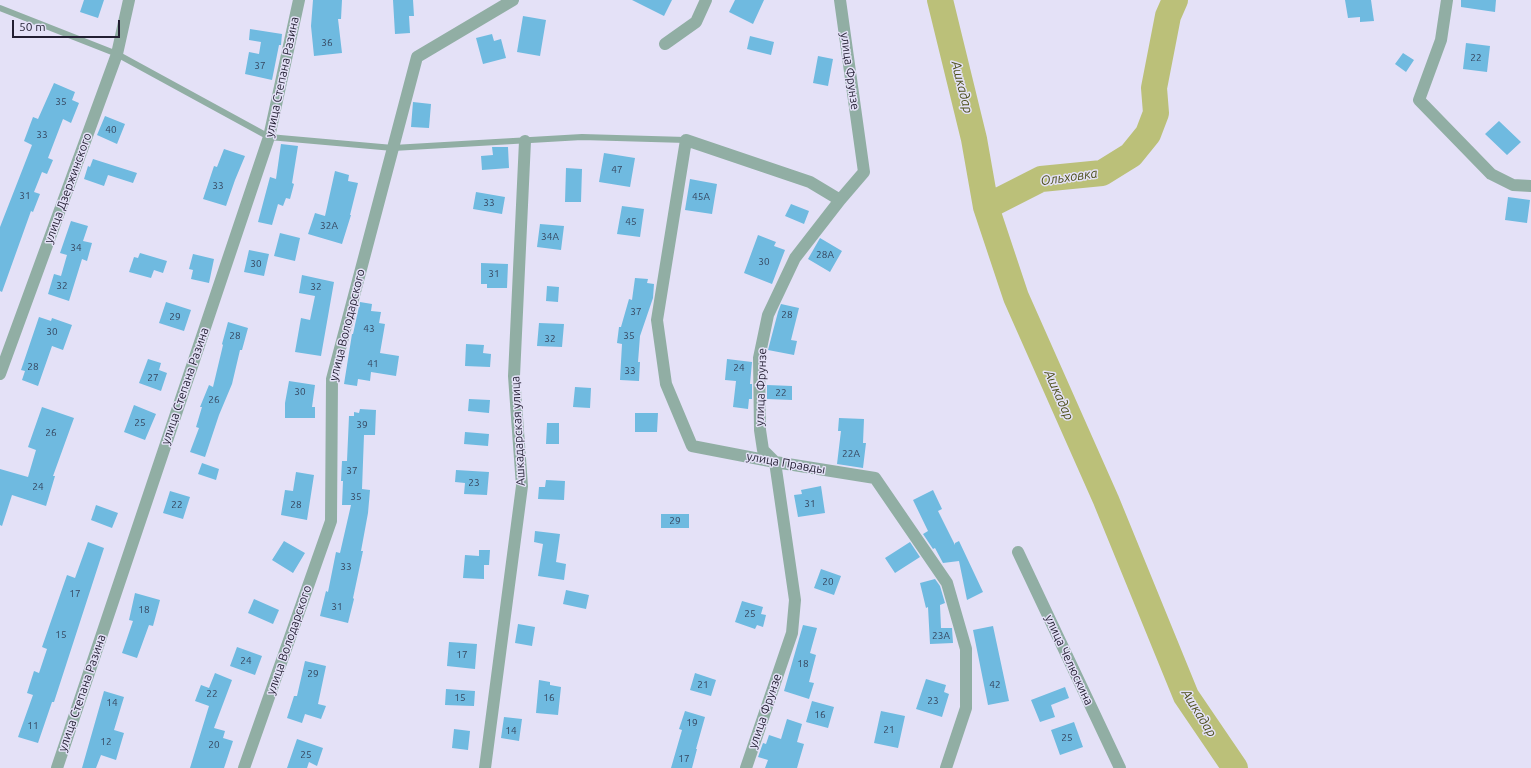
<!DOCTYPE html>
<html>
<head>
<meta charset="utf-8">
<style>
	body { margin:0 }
	#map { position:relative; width:1531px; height:768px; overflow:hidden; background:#e4e1f7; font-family:Ubuntu,sans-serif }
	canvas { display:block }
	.scale { position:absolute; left:12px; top:20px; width:108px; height:18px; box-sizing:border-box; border:2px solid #221e32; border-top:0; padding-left:5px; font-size:12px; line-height:14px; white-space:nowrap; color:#221e32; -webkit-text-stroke:3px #e4e1f7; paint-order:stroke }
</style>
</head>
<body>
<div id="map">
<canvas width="1531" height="768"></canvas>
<div class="scale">50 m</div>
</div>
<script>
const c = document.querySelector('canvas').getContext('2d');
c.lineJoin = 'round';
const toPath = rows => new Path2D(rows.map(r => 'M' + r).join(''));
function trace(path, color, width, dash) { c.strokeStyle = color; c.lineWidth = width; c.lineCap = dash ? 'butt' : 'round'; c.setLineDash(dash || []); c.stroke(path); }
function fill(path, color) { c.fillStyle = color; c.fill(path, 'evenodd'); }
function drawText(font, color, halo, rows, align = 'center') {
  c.font = font + ' Ubuntu,sans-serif'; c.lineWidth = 3; c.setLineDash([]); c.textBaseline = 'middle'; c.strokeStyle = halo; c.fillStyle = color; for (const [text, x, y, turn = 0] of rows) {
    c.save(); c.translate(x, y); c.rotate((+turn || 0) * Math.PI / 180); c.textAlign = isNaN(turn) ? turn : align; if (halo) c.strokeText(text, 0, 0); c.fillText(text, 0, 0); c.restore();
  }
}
const river = toPath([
	[940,0,974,139,986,207,1016,297,1106,500,1186,696,1235,768],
	[986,207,1041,179,1102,173,1131,155,1148,134,1156,113,1154,88,1168,16,1175,0]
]);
const building = toPath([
	[84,0,104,0,98,18,80,12],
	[313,0,342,0,341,19,338,19,342,53,314,56,311,26],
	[393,0,413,0,414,16,409,16,410,33,395,34],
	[632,0,672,0,664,16],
	[735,0,764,0,753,24,729,12],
	[1345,0,1371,0,1374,21,1360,22,1360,17,1348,18],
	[1461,0,1496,0,1495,12,1461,7],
	[523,16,546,20,540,56,517,52],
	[250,29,282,34,281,45,279,45,272,80,245,74,249,52,259,54,261,42,249,40],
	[492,34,494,41,501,39,506,58,483,64,476,38],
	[750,36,774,42,771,55,747,49],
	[1466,43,1490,46,1487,72,1463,69],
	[1403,53,1414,60,1406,72,1395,64],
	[818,56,833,59,828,86,813,83],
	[54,83,75,92,72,100,79,103,71,123,63,119,48,158,53,160,47,174,42,172,34,192,40,194,33,212,31,211,2,292,0,291,0,227,32,145,24,141,33,117,38,119],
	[413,102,431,104,429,128,411,127],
	[105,116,125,124,117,144,97,135],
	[1499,121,1521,142,1507,155,1485,134],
	[281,144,298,146,292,183,294,184,290,199,286,198,283,206,278,204,272,225,258,222,270,177,276,179],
	[492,147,508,147,509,168,482,170,481,156,493,155],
	[224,149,245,156,235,180,226,206,203,199,214,166,217,167],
	[604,153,635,158,630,187,599,182],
	[93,159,137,173,133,183,108,175,104,186,84,179,88,166,90,167],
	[566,168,582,169,581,202,565,202],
	[335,171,349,175,348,181,358,183,350,215,351,215,342,244,308,234,315,213,325,216],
	[690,179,717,184,712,214,685,210],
	[476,192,505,197,502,214,473,209],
	[1508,197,1530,200,1527,223,1505,220],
	[791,204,809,211,804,224,785,216],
	[622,206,644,209,640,237,617,234],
	[71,221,88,226,83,241,92,243,87,261,82,259,69,301,48,294,54,274,61,276,67,255,60,253],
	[540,224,564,226,561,250,537,247],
	[280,233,300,238,295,261,274,256],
	[758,235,776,242,774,246,785,250,772,284,744,273],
	[820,238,842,251,830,272,808,259],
	[249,250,269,254,264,276,244,272],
	[140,253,167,261,163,273,154,270,151,278,129,272,134,257,138,258],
	[193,254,214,259,209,283,191,279,193,270,189,269],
	[481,263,508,264,507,288,487,288,487,284,481,284],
	[302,275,334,282,321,356,295,352,301,318,310,320,315,296,299,293],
	[635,278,648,279,647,283,654,284,653,298,640,336,638,362,640,362,639,381,620,380,622,344,617,343,619,327,621,327,629,299,632,300],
	[547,286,559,287,558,302,546,301],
	[166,302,191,310,184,331,159,323],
	[360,302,372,304,371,311,381,312,379,323,385,324,380,353,399,356,396,376,371,372,370,381,358,379,357,386,344,384,352,334,353,334],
	[781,304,799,308,791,340,797,341,794,355,768,350,778,312],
	[39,317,51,321,52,318,72,325,63,350,52,346,38,386,22,380,25,371,21,370],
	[228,322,248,328,242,350,240,350,232,384,219,415,205,457,190,452,199,428,196,427,202,407,200,407,209,385,213,387,223,345,222,344],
	[539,323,564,324,562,347,537,346],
	[466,344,484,345,483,353,491,354,490,367,465,366],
	[148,359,161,363,159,370,167,373,161,391,139,383],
	[727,359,752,362,750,384,752,384,752,399,749,399,748,409,733,407,736,381,725,380],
	[289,381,315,385,312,407,315,407,315,418,285,418,285,403],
	[767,385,792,386,792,400,767,399],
	[575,387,591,388,590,408,573,407],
	[469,399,490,400,489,413,468,411],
	[134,405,156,414,145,440,124,432],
	[42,407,74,418,53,476,55,476,46,506,12,495,2,526,0,525,0,469,28,477,36,450,28,447],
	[360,409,376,410,375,435,364,435,362,489,370,490,368,513,361,551,363,551,353,598,354,599,348,623,320,616,326,591,328,592,336,552,340,553,351,505,342,505,343,481,341,481,342,461,347,461,349,416,354,416,354,412,359,413],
	[635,413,658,413,657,432,635,432],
	[839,418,864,419,863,443,866,443,863,468,837,464,841,431,838,431],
	[547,423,559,423,559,444,546,444],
	[465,432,489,434,488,446,464,444],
	[202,463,219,469,216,480,198,474],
	[456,470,489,472,487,495,464,494,465,483,455,482],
	[296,472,314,475,307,520,281,515,285,490,293,491],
	[546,480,565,481,564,500,538,499,539,487,545,487],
	[821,486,825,513,798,517,794,495,802,494,801,490],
	[933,490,942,509,938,511,955,545,955,543,959,541,983,592,967,600,959,561,943,563,935,548,933,549,923,534,928,531,913,500],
	[170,491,190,497,183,519,163,513],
	[96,505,118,513,112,528,91,520],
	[661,514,689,514,689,528,661,528],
	[535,531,560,534,556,562,566,564,564,580,538,576,543,544,534,542],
	[284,541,305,553,293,573,272,560],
	[88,542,104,548,54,702,52,702,38,743,18,737,33,695,27,693,34,671,39,673,47,649,42,647,67,575,75,578],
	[910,542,920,557,895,573,885,558],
	[479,550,490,550,489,565,484,565,484,579,463,578,465,555,479,556],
	[821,569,841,576,834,595,814,588],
	[935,579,940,586,945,603,940,605,941,628,952,628,953,643,930,644,928,607,926,608,920,583],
	[566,590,589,595,586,609,563,604],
	[135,593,160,600,153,626,149,625,137,658,122,653,133,621,129,620],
	[254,599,279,610,273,624,248,613],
	[742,601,763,607,761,614,766,615,763,627,757,625,755,629,735,622],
	[518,624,535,627,532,646,515,643],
	[803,625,817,628,810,653,816,655,809,682,814,683,809,699,784,691],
	[993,626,1009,701,988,705,973,630],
	[449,642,477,644,475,669,447,666],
	[237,647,262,656,255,675,230,666],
	[305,661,326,666,318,704,326,706,321,719,305,714,302,723,287,718,294,696,297,696],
	[215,673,232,680,214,728,225,731,223,738,233,741,224,768,190,768,209,706,195,701,201,685,209,688],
	[695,673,716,680,711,696,690,690],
	[926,679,946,685,944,692,949,694,942,717,916,709],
	[539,680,550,682,550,685,561,687,558,715,536,713],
	[1065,687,1069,698,1051,705,1055,717,1040,722,1031,700],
	[446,689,475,691,474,706,445,705],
	[104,691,124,697,114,730,124,733,116,760,101,755,96,768,82,768],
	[812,701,834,707,828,728,806,722],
	[685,711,705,717,696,749,697,749,692,768,671,768,682,730,679,729],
	[881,711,905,716,898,748,874,743],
	[504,717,522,719,519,741,501,738],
	[787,719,802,724,797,742,804,744,797,768,765,768,768,760,758,757,763,743,766,744,769,735,781,739],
	[1074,722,1083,747,1060,755,1051,730],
	[454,729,470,731,468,750,452,748],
	[297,739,323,748,317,766,309,762,307,768,287,768]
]);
const service = toPath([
	[0,8,117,54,269,137,393,148,582,137,686,140]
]);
const minor = toPath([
	[1447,0,1441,40,1419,100,1491,174,1513,185,1531,186],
	[665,44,696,22,706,0],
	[840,200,810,182,686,140,657,320,666,384,692,446,775,462,875,478,947,583,966,649,966,708,946,768],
	[0,374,117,54,129,0],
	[1018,552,1120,768],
	[57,768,269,137,299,0],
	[244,768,331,521,332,379,417,57,513,0],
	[485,768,522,486,514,376,525,141],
	[746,768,792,633,795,600,775,462,763,450,760,430,759,358,768,315,795,258,840,200,864,172,840,0]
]);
const numberNames = [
	["36",327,43],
	["22",1476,58],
	["37",260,66],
	["35",61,102],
	["40",111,130],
	["33",42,135],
	["47",617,170],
	["33",218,186],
	["31",25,196],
	["45А",701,197],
	["33",489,203],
	["45",631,222],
	["32А",329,226],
	["34А",550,237],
	["34",76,248],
	["28А",825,255],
	["30",764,262],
	["30",256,264],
	["31",494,274],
	["32",62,286],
	["32",316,287],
	["37",636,312],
	["28",787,315],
	["29",175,317],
	["43",369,329],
	["30",52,332],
	["28",235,336],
	["35",629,336],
	["32",550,339],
	["41",373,364],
	["28",33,367],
	["24",739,368],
	["33",630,371],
	["27",153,378],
	["30",300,392],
	["22",781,393],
	["26",214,400],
	["25",140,423],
	["39",362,425],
	["26",51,433],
	["22А",851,454],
	["37",352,471],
	["23",474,483],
	["24",38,487],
	["35",356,497],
	["31",810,504],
	["22",177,505],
	["28",296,505],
	["29",675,521],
	["33",346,567],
	["20",828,582],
	["17",75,594],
	["31",337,607],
	["18",144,610],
	["25",750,614],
	["15",61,635],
	["23А",941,636],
	["17",462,655],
	["24",246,661],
	["18",803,664],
	["29",313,674],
	["21",703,685],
	["42",995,685],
	["22",212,694],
	["15",460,698],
	["16",549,698],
	["23",933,701],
	["14",112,703],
	["16",820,715],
	["19",692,723],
	["11",33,726],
	["21",889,730],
	["14",511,731],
	["25",1067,738],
	["12",106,742],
	["20",214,745],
	["25",306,755],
	["17",684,759]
];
const streetNames = [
	["улица Фрунзе",850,71,82],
	["улица Степана Разина",282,77,-78],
	["улица Дзержинского",68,188,-70],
	["улица Володарского",347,325,-76],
	["улица Степана Разина",185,386,-71],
	["улица Фрунзе",761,387,-88],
	["Ашкадарская улица",518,431,-93],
	["улица Правды",786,463,10],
	["улица Володарского",289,640,-71],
	["улица Челюскина",1069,660,65],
	["улица Степана Разина",82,693,-71],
	["улица Фрунзе",765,711,-71]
];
const waterNames = [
	["Ашкадар",962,87,76],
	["Ольховка",1069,177,-8],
	["Ашкадар",1059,395,66],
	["Ашкадар",1199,713,58]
];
trace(river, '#bbc079', 26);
fill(building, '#6fbae0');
trace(service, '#91aea4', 6);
trace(minor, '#91aea4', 12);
drawText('10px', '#35455e', null, numberNames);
drawText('12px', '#221e32', '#e4e1f7', streetNames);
drawText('italic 13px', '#4d501b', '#e4e1f7', waterNames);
</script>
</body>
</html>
